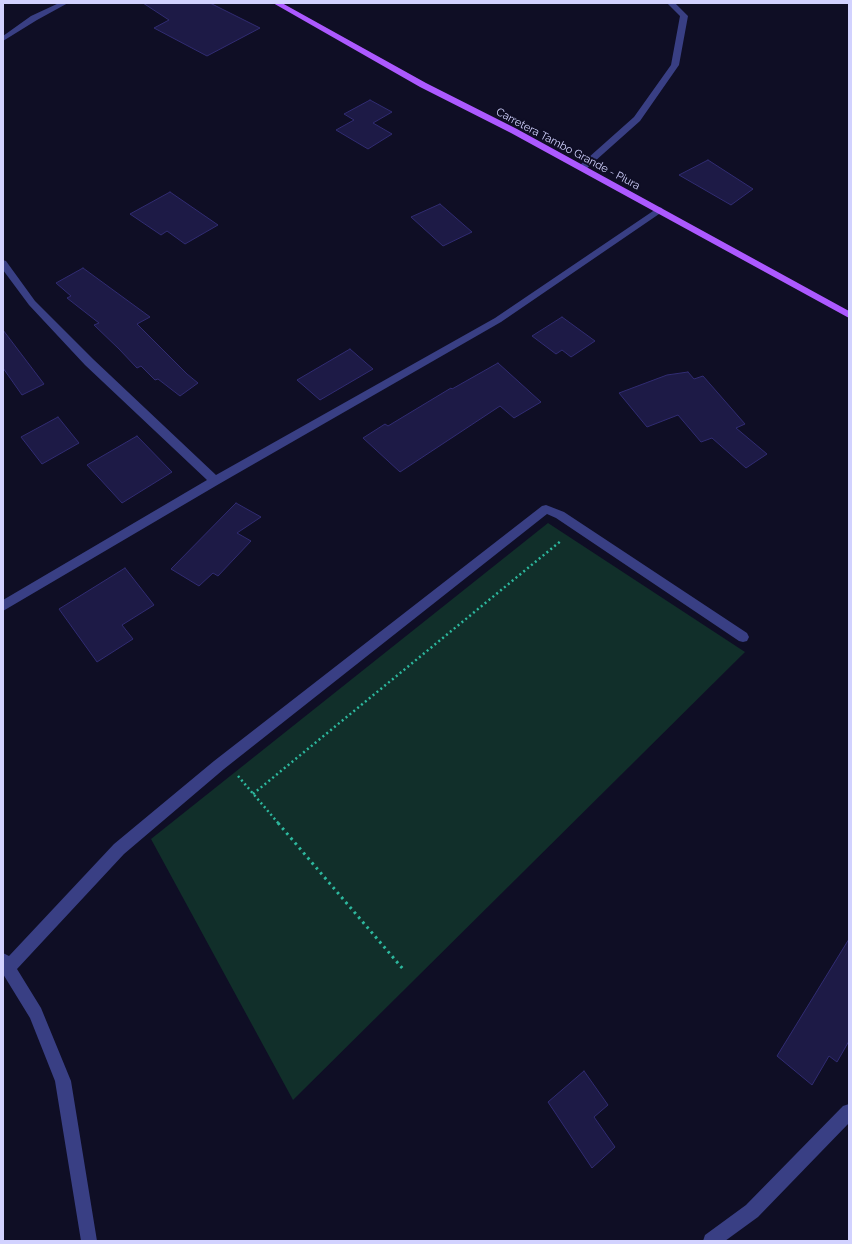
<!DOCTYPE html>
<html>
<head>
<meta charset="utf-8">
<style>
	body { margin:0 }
	#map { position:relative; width:852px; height:1244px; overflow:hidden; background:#0f0e25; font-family:Raleway,sans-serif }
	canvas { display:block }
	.frame { position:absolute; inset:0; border:4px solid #d2d2ff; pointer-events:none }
</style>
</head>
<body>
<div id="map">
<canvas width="852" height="1244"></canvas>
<div class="frame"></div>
</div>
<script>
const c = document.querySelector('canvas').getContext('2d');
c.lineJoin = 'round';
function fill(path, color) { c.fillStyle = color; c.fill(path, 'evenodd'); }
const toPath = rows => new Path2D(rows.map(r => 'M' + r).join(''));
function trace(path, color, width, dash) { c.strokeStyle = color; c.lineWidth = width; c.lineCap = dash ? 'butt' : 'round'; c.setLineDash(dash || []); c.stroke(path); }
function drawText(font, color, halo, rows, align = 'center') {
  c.font = font + ' Raleway,sans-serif'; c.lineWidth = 4; c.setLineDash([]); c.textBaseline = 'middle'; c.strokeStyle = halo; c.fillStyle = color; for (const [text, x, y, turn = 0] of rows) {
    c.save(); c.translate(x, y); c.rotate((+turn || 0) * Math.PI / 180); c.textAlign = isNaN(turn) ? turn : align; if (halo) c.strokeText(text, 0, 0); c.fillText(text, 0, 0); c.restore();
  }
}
const green = toPath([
	[548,523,745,652,293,1100,151,839]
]);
const building = toPath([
	[143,3,210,3,260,28,207,56,154,28,169,20,143,3],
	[370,100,392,112,373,123,392,134,368,149,336,130,354,120,344,114,370,100],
	[708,160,753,189,731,205,679,175,708,160],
	[170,192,218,225,185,244,167,231,161,235,130,214,170,192],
	[440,204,472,232,443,246,411,217,440,204],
	[83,268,150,317,137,324,187,374,198,383,180,396,158,379,155,380,141,366,137,368,119,349,94,325,99,323,67,298,71,296,56,283,83,268],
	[562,317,595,341,571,357,562,350,556,354,532,336,562,317],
	[3,330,44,384,22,395,3,368,3,330],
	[350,349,373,369,320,400,297,380,350,349],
	[498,363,541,402,514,418,500,406,400,472,363,438,385,424,388,426,451,388,452,389,498,363],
	[688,372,694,379,703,376,745,424,736,428,767,454,746,468,712,438,701,442,678,415,647,427,619,393,667,375,688,372],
	[58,417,79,443,42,464,21,437,58,417],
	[137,436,172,472,122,503,87,465,137,436],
	[236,503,261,517,237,533,251,541,218,576,213,573,199,586,171,569,236,503],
	[125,568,154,605,122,625,133,639,97,662,59,609,125,568],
	[849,939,849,1041,837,1062,829,1056,812,1085,777,1056,849,939],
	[584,1071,608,1105,594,1117,615,1147,592,1168,548,1102,584,1071]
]);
const pathFar1 = toPath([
	[238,776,279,824],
	[253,794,562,540]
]);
const path = toPath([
	[278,823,403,969]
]);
const minor = toPath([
	[59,3,68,3,37,20,3,41,3,36,31,16,59,3],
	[667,3,675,3,688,16,679,65,640,121,585,170,579,170,578,168,579,166,634,117,671,65,680,16,667,3],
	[659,207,662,208,663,210,662,212,501,322,219,484,3,611,3,600,207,480,85,365,29,305,3,270,3,260,6,261,35,301,93,359,216,475,495,318,659,207],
	[546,505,564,512,747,633,749,637,747,641,743,642,739,641,556,518,547,514,224,769,124,854,17,969,41,1008,71,1081,97,1241,81,1241,55,1081,30,1018,3,974,3,953,9,956,114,844,214,761,542,506,546,505],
	[849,1104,849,1123,758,1217,725,1241,703,1241,705,1235,746,1205,843,1106,849,1104]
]);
const major = toPath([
	[273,3,282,3,426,83,517,129,849,311,849,318,511,133,420,87,273,3]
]);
const farStreetnames = [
	["Carretera Tambo Grande - Piura",568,149,28]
];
fill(green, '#112f2a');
fill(building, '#1d1a46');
trace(building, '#312c72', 1);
trace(pathFar1, '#2db89e', 2.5, [2, 3]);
trace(path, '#2db89e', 3, [2.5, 4]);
fill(minor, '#393f84');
fill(major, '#ac59ff');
drawText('11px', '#d2d2ff', '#0f0e25', farStreetnames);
</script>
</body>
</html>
